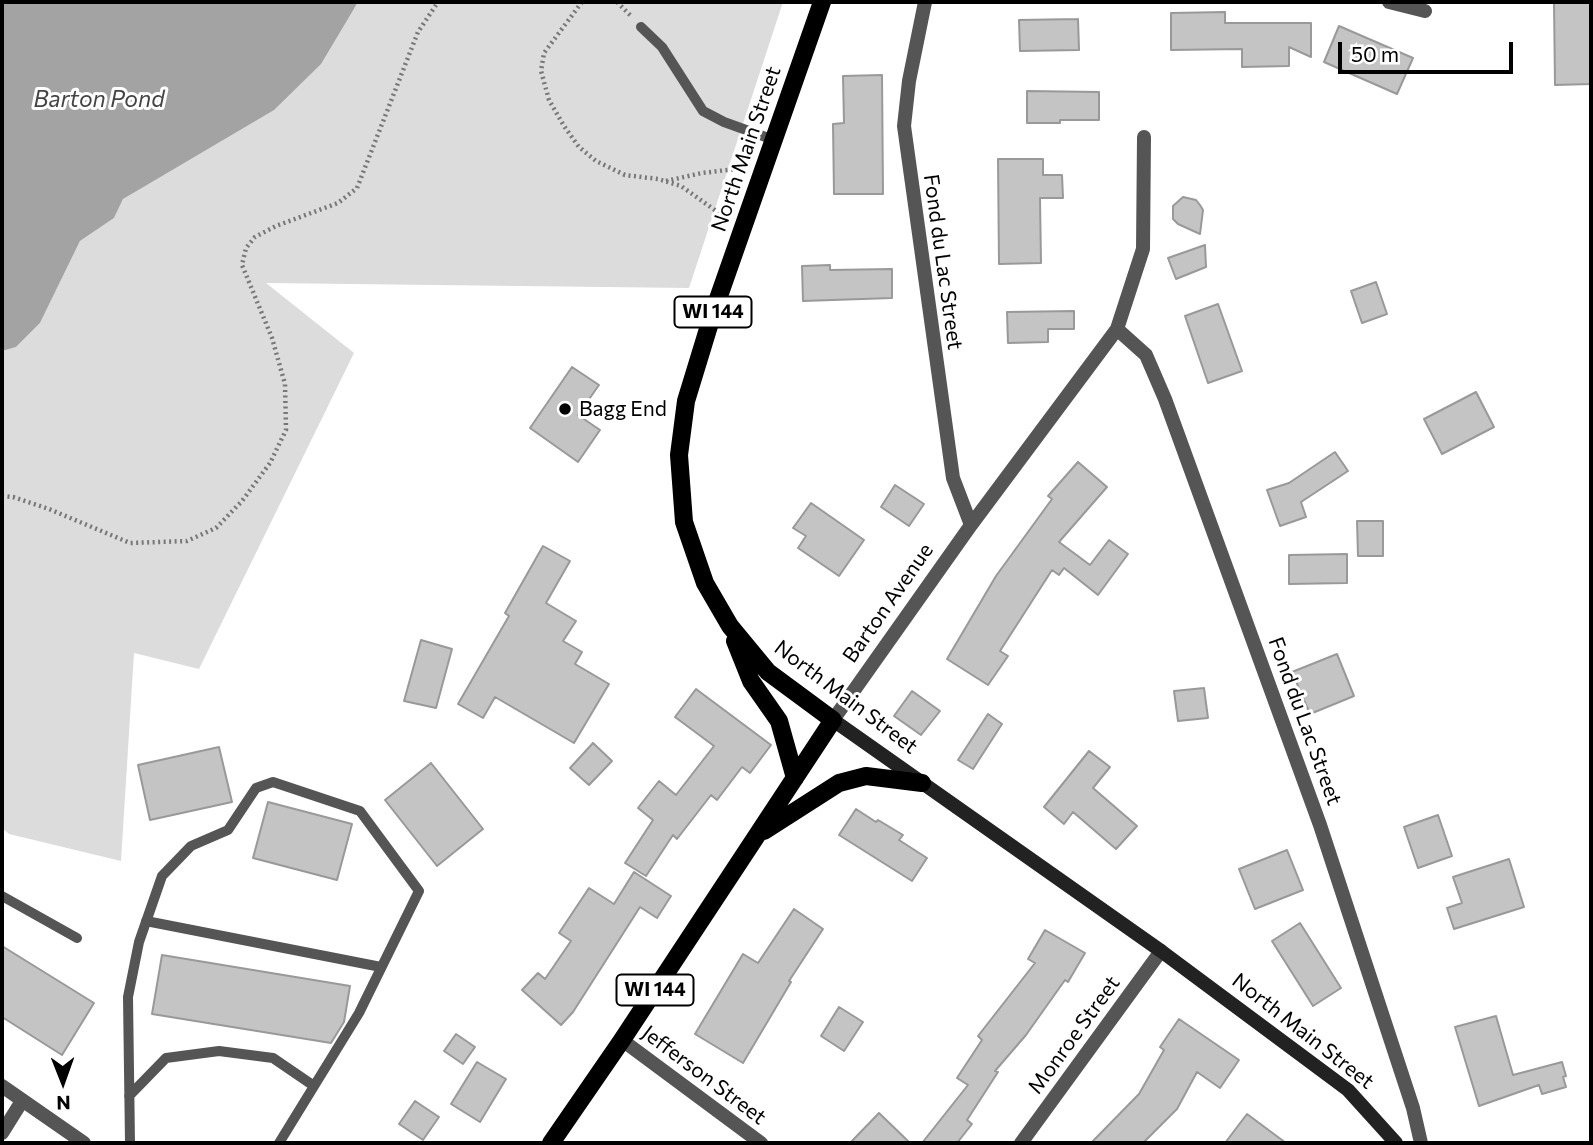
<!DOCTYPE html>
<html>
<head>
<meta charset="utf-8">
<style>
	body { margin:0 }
	#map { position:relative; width:1593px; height:1145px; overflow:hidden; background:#fff; font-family:Commissioner,sans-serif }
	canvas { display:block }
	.frame { position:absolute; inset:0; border:4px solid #000; pointer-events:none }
	.north { position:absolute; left:28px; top:1047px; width:70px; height:70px; -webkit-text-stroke:5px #fff; paint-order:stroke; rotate:179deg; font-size:19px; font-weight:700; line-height:28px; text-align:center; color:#000 }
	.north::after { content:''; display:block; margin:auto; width:24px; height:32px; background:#000; clip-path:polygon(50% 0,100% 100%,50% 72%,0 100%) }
	.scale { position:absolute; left:1338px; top:42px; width:175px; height:32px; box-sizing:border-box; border:4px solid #000; border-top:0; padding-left:9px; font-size:21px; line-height:24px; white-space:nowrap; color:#000; -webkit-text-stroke:5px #fff; paint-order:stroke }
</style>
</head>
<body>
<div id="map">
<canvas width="1593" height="1145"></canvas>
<div class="frame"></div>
<div class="north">N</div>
<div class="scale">50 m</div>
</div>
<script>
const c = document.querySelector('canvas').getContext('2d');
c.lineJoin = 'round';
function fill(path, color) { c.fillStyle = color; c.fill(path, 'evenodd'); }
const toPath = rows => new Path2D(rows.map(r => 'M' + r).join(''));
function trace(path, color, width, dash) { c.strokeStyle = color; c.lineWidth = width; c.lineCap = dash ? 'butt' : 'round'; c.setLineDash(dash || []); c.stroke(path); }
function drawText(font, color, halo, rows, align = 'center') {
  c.font = font + ' Commissioner,sans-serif'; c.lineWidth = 6; c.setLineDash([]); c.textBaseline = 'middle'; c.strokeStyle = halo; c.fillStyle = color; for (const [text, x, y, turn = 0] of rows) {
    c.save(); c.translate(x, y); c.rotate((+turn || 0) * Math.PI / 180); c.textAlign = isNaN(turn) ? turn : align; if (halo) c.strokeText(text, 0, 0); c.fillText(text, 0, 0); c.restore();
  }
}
const green = toPath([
	[358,2,783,2,689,288,266,283,354,353,199,669,134,653,121,861,9,834,2,828,2,351,16,347,40,323,80,241,114,218,123,199,158,177,354,9]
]);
const water = toPath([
	[2,2,358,2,321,64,274,110,123,199,114,218,80,241,40,323,16,347,2,351]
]);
const building = toPath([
	[1554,2,1591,2,1591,84,1555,85,1554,2],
	[1225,12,1225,23,1311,23,1311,57,1289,47,1289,66,1242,67,1242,49,1171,50,1171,13,1225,12],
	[1078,19,1079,50,1020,51,1019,20,1078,19],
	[1339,26,1413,58,1397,94,1324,62,1339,26],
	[882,75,883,194,834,194,833,124,844,123,843,76,882,75],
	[1027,91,1099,92,1099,120,1060,120,1060,123,1027,123,1027,91],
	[998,159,1043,159,1043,175,1062,175,1063,198,1040,198,1041,263,999,264,998,159],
	[1183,197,1196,200,1200,205,1203,210,1200,234,1178,224,1173,219,1173,206,1183,197],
	[1205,245,1206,267,1176,279,1168,258,1205,245],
	[830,265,830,270,892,269,892,298,803,301,802,266,830,265],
	[1376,282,1387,314,1362,323,1351,291,1376,282],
	[1218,304,1242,371,1208,383,1185,316,1218,304],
	[1074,311,1074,329,1048,329,1048,342,1008,343,1007,312,1074,311],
	[572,367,599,385,578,415,600,430,578,462,530,428,572,367],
	[1476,392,1494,427,1442,454,1424,419,1476,392],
	[1335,452,1348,471,1301,502,1306,517,1280,526,1267,490,1289,483,1335,452],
	[1078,462,1107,487,1059,542,1090,565,1109,540,1128,554,1098,595,1064,568,1059,575,1052,570,1000,651,1008,656,988,685,947,659,996,576,1052,499,1048,496,1078,462],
	[895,485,924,504,909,526,881,507,895,485],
	[811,503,864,540,839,576,798,548,806,536,793,528,811,503],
	[1357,521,1383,521,1383,556,1358,556,1357,521],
	[543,546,570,561,546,603,576,621,563,641,582,652,575,664,609,684,574,743,495,697,483,718,458,704,509,616,505,613,543,546],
	[1347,554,1347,583,1289,584,1289,555,1347,554],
	[421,640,452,649,436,708,404,701,421,640],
	[1337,654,1354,696,1310,714,1292,672,1337,654],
	[1204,688,1208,718,1178,721,1174,691,1204,688],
	[696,689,771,745,750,773,742,767,717,800,711,795,677,839,673,835,646,876,625,863,653,820,638,808,659,781,676,795,714,746,675,717,696,689],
	[912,691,940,711,921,735,894,716,912,691],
	[988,714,1002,724,973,769,958,760,988,714],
	[593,743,612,761,589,785,570,768,593,743],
	[219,747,232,802,150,820,138,765,219,747],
	[1089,751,1110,767,1093,788,1137,826,1116,849,1073,812,1064,824,1044,807,1089,751],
	[431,763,483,829,437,866,385,800,431,763],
	[268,802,352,824,337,880,253,858,268,802],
	[856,809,876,822,878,820,903,835,899,840,927,858,912,881,839,835,856,809],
	[1438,815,1452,856,1418,868,1404,827,1438,815],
	[1287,850,1303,890,1255,909,1239,869,1287,850],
	[1509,859,1524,907,1454,929,1447,908,1462,903,1453,877,1509,859],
	[634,872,671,896,657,918,640,907,573,1012,561,1025,522,990,538,973,545,979,571,941,559,933,589,888,614,904,634,872],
	[794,909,823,929,789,981,791,982,743,1063,695,1034,743,954,758,963,794,909],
	[1300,923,1341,988,1313,1006,1272,941,1300,923],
	[1045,930,1085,953,1068,982,1065,980,1026,1035,995,1071,998,1072,967,1120,972,1124,957,1143,922,1143,968,1085,957,1078,982,1040,978,1036,1035,963,1028,959,1045,930],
	[2,946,94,1003,62,1055,2,1017,2,946],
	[162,955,350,986,344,1022,331,1043,152,1014,162,955],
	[839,1007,863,1022,844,1051,821,1036,839,1007],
	[1496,1016,1513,1075,1562,1062,1566,1076,1563,1077,1566,1087,1542,1094,1539,1085,1479,1106,1455,1027,1496,1016],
	[1179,1019,1239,1060,1220,1088,1197,1072,1177,1109,1143,1143,1091,1143,1139,1094,1164,1050,1160,1047,1179,1019],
	[456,1034,475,1047,463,1064,444,1051,456,1034],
	[477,1062,506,1079,480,1122,451,1104,477,1062],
	[415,1101,439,1117,423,1140,399,1124,415,1101],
	[879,1113,910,1143,850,1143,879,1113],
	[1247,1114,1286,1143,1225,1143,1247,1114]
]);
const path = toPath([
	[582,2,544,53,541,71,549,100,564,126,579,147,596,161,625,175,658,179,681,186,726,218],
	[617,2,631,16],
	[666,181,702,173,744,168],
	[2,496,13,497,49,509,130,543,187,541,216,528,242,501,270,463,286,430,285,384,272,338,242,265,246,248,255,237,276,226,338,203,357,188,418,32,438,2]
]);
const service = toPath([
	[641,27,662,47,703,111,724,122,774,140],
	[2,896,77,938],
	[146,921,381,967],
	[129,1096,166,1058,219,1051,273,1058,314,1086],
	[130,1143,128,997,139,942,162,876,191,846,228,830,256,788,273,782,360,811,419,891,359,1013,279,1143]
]);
const minor = toPath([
	[925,2,909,81,904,126,953,478,971,525],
	[1389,2,1425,11],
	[1117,329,1146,355,1165,399,1320,825,1413,1108,1421,1143],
	[833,720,971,525,1117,329,1143,249,1144,137],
	[622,1040,761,1143],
	[2,1086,84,1143],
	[2,1133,22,1101],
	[1021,1143,1161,951]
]);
const secondary = toPath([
	[833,720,1161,951,1348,1090,1396,1143]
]);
const primary = toPath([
	[735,641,751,681,779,721,795,778],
	[764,831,839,783,866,776,922,783],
	[551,1143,622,1040,833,720,768,672,730,626,705,583,684,522,679,455,686,401,712,316,822,2]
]);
const markers = [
	[565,409,7,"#000"]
];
const shields = [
	[713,312,77],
	[655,990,77]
];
const shieldNames = [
	["WI 144",713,312],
	["WI 144",655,990]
];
const streetNames = [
	["North Main Street",746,149,-71],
	["Fond du Lac Street",943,262,82],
	["Barton Avenue",888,603,-55],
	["North Main Street",846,697,37],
	["Fond du Lac Street",1305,721,70],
	["North Main Street",1303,1031,38],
	["Monroe Street",1074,1035,-54],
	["Jefferson Street",704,1075,37]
];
const poiNames = [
	["Bagg End",579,409]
];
const waterNames = [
	["Barton Pond",99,99]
];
fill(green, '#dcdcdc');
fill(water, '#a3a3a3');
fill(building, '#c4c4c4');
trace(building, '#999', 2);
trace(path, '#777', 4.5, [2, 3.5]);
trace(service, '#555', 10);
trace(minor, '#555', 14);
trace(secondary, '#222', 14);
trace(primary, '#000', 18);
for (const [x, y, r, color] of markers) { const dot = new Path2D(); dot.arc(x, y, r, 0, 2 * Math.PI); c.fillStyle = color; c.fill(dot); trace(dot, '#fff', 2.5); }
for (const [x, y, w] of shields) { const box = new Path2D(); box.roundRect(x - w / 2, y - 15.5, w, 31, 5); c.fillStyle = '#fff'; c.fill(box); trace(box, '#000', 2); }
drawText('bold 19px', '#000', null, shieldNames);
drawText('21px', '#000', '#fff', streetNames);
drawText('21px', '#000', '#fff', poiNames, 'left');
drawText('italic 23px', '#444', '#fff', waterNames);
</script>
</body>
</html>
